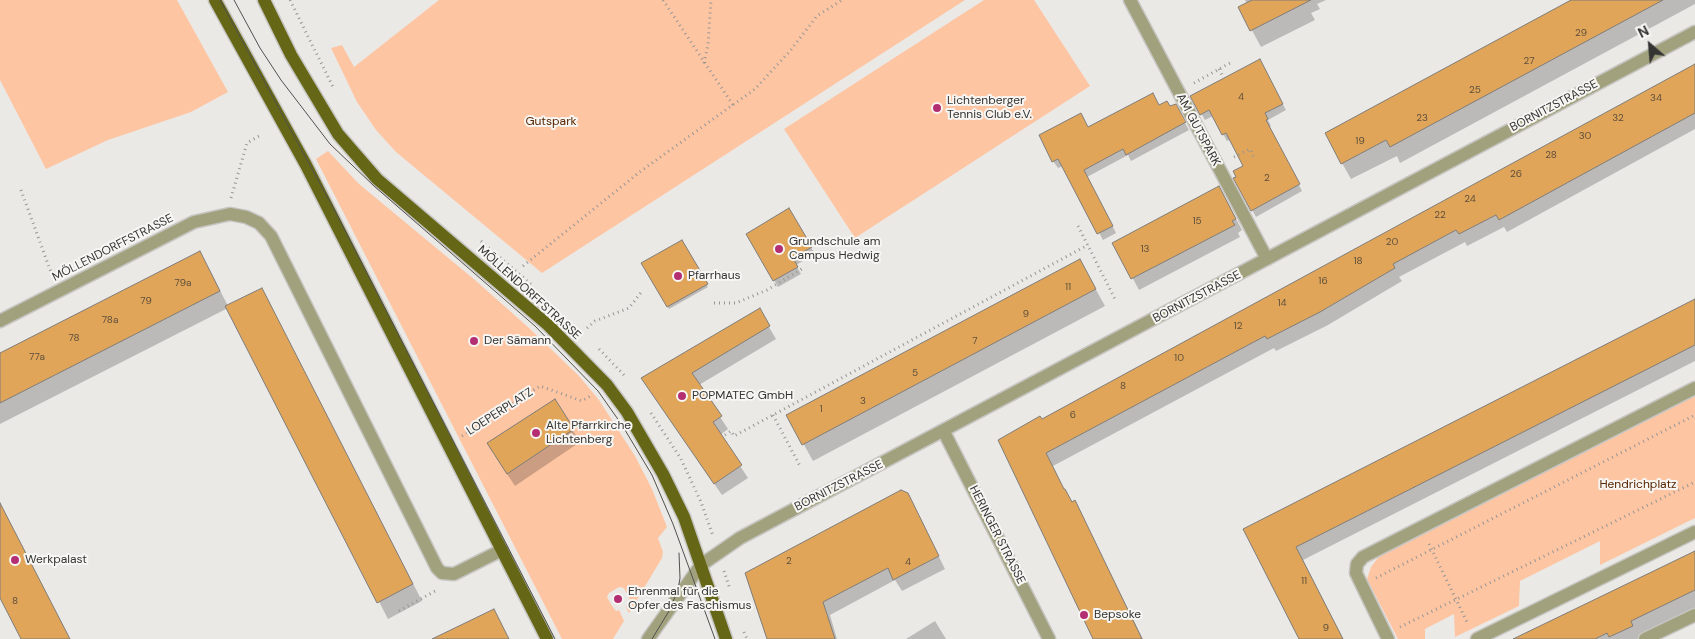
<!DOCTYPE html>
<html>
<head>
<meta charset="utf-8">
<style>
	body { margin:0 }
	#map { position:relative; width:1695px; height:639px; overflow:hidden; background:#eae9e6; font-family:"DM Sans",sans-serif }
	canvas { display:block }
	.north { position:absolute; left:1625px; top:20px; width:50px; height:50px; -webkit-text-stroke:4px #f7f6f3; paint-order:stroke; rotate:333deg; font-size:14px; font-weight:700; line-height:20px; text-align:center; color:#343433 }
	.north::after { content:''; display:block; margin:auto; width:18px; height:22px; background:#343433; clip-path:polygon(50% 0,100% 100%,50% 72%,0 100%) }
</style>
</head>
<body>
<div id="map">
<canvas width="1695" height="639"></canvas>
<div class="north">N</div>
</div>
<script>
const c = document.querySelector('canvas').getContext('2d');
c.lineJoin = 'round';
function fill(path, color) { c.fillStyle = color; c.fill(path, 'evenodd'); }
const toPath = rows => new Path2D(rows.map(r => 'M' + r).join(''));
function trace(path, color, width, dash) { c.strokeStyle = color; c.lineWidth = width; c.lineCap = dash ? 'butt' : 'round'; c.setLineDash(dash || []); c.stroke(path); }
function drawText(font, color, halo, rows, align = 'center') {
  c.font = font + ' "DM Sans",sans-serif'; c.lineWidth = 4; c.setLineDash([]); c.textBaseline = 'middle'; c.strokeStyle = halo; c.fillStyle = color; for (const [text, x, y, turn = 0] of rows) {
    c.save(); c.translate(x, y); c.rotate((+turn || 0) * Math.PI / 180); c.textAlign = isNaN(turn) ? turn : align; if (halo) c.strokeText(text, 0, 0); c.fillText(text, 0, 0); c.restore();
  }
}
const green = toPath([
	[0,0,177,0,228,92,191,112,108,140,46,169,0,80],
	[439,0,965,0,542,273,396,152,376,130,357,102,331,48,342,45,354,67],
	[984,0,1034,0,1090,86,855,238,784,129],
	[328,151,359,184,475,280,529,328,579,376,599,400,635,456,652,489,667,527,658,538,663,552,662,558,629,613,626,607,630,600,624,588,619,587,609,593,607,597,612,606,616,611,619,610,624,621,613,639,562,639,316,159],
	[1695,394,1695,518,1600,565,1600,541,1520,581,1519,606,1455,637,1454,614,1425,629,1425,639,1398,639,1367,579,1371,567,1380,555]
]);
const shadow = toPath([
	[1245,0,1326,0,1317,4,1320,9,1311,13,1315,20,1261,47,1240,8,1247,4],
	[1574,0,1695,0,1695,4,1400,163,1397,156,1351,179,1342,163],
	[1259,61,1286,110,1268,120,1271,126,1269,127,1302,191,1256,217,1235,179,1245,166,1231,139,1227,141,1213,116,1205,120,1192,97],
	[1695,66,1695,129,1507,232,1504,227,1467,246,1465,242,1399,277,1402,281,1328,325,1276,351,1274,348,1053,466,1064,490,1081,515,1143,639,1095,639,1000,440,1042,420],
	[1175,105,1189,130,1131,161,1128,155,1087,177,1116,233,1103,240,1063,166,1058,168,1053,161,1088,129,1159,106,1170,108],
	[1225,198,1242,230,1238,233,1240,237,1139,290,1114,243],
	[788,210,815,254,796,265,801,274,778,287,747,234],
	[682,241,708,287,669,309,643,263],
	[209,269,228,306,270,306,422,601,388,619,228,308,0,424,0,354],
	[1089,277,1105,306,813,461,788,416],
	[1695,300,1695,361,1303,560,1343,639,1301,639,1245,529],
	[759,310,776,339,699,385,728,429,720,435,748,478,722,495,650,391],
	[555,401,580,442,515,486,495,456],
	[914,507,945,569,902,591,895,580,830,615,837,639,768,639],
	[1695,552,1695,611,1640,639,1516,639],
	[935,621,946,639,906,639]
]);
const building = toPath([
	[1252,0,1311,0,1250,31,1238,7,1252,0],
	[1571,0,1663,0,1390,147,1386,140,1341,164,1325,133,1571,0],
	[1260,59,1283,104,1265,113,1268,119,1266,120,1300,184,1251,211,1233,178,1236,177,1233,171,1243,166,1226,133,1222,135,1209,110,1200,115,1190,96,1260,59],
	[1695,64,1695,113,1499,220,1496,215,1459,234,1456,230,1393,264,1395,268,1320,312,1267,339,1265,336,1046,453,1064,489,1065,489,1072,502,1075,500,1142,639,1093,639,998,440,1040,416,1042,419,1695,64],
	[1153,93,1159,105,1167,101,1170,106,1176,104,1186,122,1126,155,1123,149,1084,170,1113,226,1097,234,1058,159,1052,162,1039,135,1081,113,1088,127,1153,93],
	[1219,186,1236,219,1232,221,1235,225,1131,279,1112,243,1219,186],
	[789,208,812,247,793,258,798,267,773,281,746,234,789,208],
	[682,240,708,284,667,307,641,263,682,240],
	[200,251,220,291,0,403,0,353,200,251],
	[1080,259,1096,289,802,445,786,415,1080,259],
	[262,288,413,584,377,603,225,306,262,288],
	[1695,299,1695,345,1296,547,1343,639,1299,639,1243,529,1695,299],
	[760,308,770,326,692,373,722,416,713,422,742,465,714,484,641,378,760,308],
	[555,399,574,429,507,474,487,443,555,399],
	[901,490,908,493,939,556,893,580,888,568,823,602,835,639,767,639,745,573,901,490],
	[0,503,70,639,21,639,0,598,0,503],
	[1695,551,1695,590,1631,621,1633,626,1609,637,1607,633,1595,639,1513,639,1695,551],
	[494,609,509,639,432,639,494,609]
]);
const path = toPath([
	[290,0,334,89],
	[663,0,733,105],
	[704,63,708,45,711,0],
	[1219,69,1222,75],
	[1194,83,1230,63],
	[1234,157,1250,149,1254,158],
	[21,190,52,275],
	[231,198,247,143,259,136],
	[1078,226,1116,301],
	[481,241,533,286],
	[523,266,641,171,755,89,790,51,817,16,842,0],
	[714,303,736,303,767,290,805,267],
	[587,328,595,321,629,308,643,290],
	[599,349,624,375],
	[651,413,681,459,701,502,713,536],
	[773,415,801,468],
	[725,435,731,431,734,436,1088,245],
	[462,436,540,386,582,401,592,395],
	[1429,544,1468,624],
	[724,571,730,589],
	[1376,578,1695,415],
	[399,611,437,590],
	[1400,627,1695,482],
	[744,632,747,639]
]);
const minor = toPath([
	[1130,0,1267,259],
	[0,321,194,222,230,214,246,217,259,223,271,236,437,568,442,573,454,574,502,550],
	[944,432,1049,639],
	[648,639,701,565,740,538,1695,32],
	[1388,639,1356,573,1357,564,1363,557,1695,388],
	[1477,639,1695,532],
	[1645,639,1695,615]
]);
const major = toPath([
	[215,0,306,165,547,639],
	[264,0,291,55,338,134,377,179,548,325,607,385,627,412,663,474,684,517,726,639]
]);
const tram = toPath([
	[220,0,336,213,555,639],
	[234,0,260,48,281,80,330,144,374,186,535,326,598,391,622,425,652,475,673,524,715,639],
	[652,639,669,611,678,590,680,578,679,553]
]);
const markers = [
	[937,108,5,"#b42e72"],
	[779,249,5,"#b42e72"],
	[678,276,5,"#b42e72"],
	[474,341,5,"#b42e72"],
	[682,396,5,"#b42e72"],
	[536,433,5,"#b42e72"],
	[15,560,5,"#b42e72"],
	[618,599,5,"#b42e72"],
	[1084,615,5,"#b42e72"]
];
const numberNames = [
	["29",1581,33],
	["27",1529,61],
	["25",1475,90],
	["4",1241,97],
	["34",1656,98],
	["23",1422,118],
	["32",1618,118],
	["30",1585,136],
	["19",1360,141],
	["28",1551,155],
	["26",1516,174],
	["2",1267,178],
	["24",1470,199],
	["22",1440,215],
	["15",1197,221],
	["20",1392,242],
	["13",1145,249],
	["18",1358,261],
	["16",1323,281],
	["79a",183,283],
	["11",1068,287],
	["79",146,301],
	["14",1282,303],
	["9",1026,314],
	["78a",110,320],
	["12",1238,326],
	["78",74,338],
	["7",975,341],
	["77a",37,357],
	["10",1179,358],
	["5",915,373],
	["8",1123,386],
	["3",863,401],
	["1",821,409],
	["6",1073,415],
	["2",789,561],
	["4",908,562],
	["11",1304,581],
	["8",15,601],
	["9",1326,628]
];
const poiNames = [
	["Lichtenberger",947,101],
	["Tennis Club e.V.",947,115],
	["Grundschule am",789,242],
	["Campus Hedwig",789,256],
	["Pfarrhaus",688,276],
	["Der Sämann",484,341],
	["POPMATEC GmbH",692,396],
	["Alte Pfarrkirche",546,426],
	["Lichtenberg",546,440],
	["Werkpalast",25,560],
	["Ehrenmal für die",628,592],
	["Opfer des Faschismus",628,606],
	["Bepsoke",1094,615]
];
const streetNames = [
	["BORNITZSTRASSE",1554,106,-28],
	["AM GUTSPARK",1198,130,62],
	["MÖLLENDORFFSTRASSE",113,248,-27],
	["MÖLLENDORFFSTRASSE",529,293,42],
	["BORNITZSTRASSE",1197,297,-28],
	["LOEPERPLATZ",500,412,-33],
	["BORNITZSTRASSE",839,486,-27],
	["HERINGER STRASSE",997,535,63]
];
const parkNames = [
	["Gutspark",551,122],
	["Hendrichplatz",1638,485]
];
fill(green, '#fec5a3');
fill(shadow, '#0003');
fill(building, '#e0a559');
trace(building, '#7f7d7a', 1);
trace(minor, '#c6c5c2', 15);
trace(major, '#c6c5c2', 15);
trace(path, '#979694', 3, [1, 4]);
trace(minor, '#a1a27d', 12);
trace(major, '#666716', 12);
trace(tram, '#50504f', 1);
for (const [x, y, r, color] of markers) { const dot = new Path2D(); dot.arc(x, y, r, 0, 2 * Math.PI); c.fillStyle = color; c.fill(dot); trace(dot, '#f7f6f3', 2); }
drawText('10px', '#5f503c', null, numberNames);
drawText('12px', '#343433', '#f7f6f3', poiNames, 'left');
drawText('12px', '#343433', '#f7f6f3', streetNames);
drawText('12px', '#572500', '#f7f6f3', parkNames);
</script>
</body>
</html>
